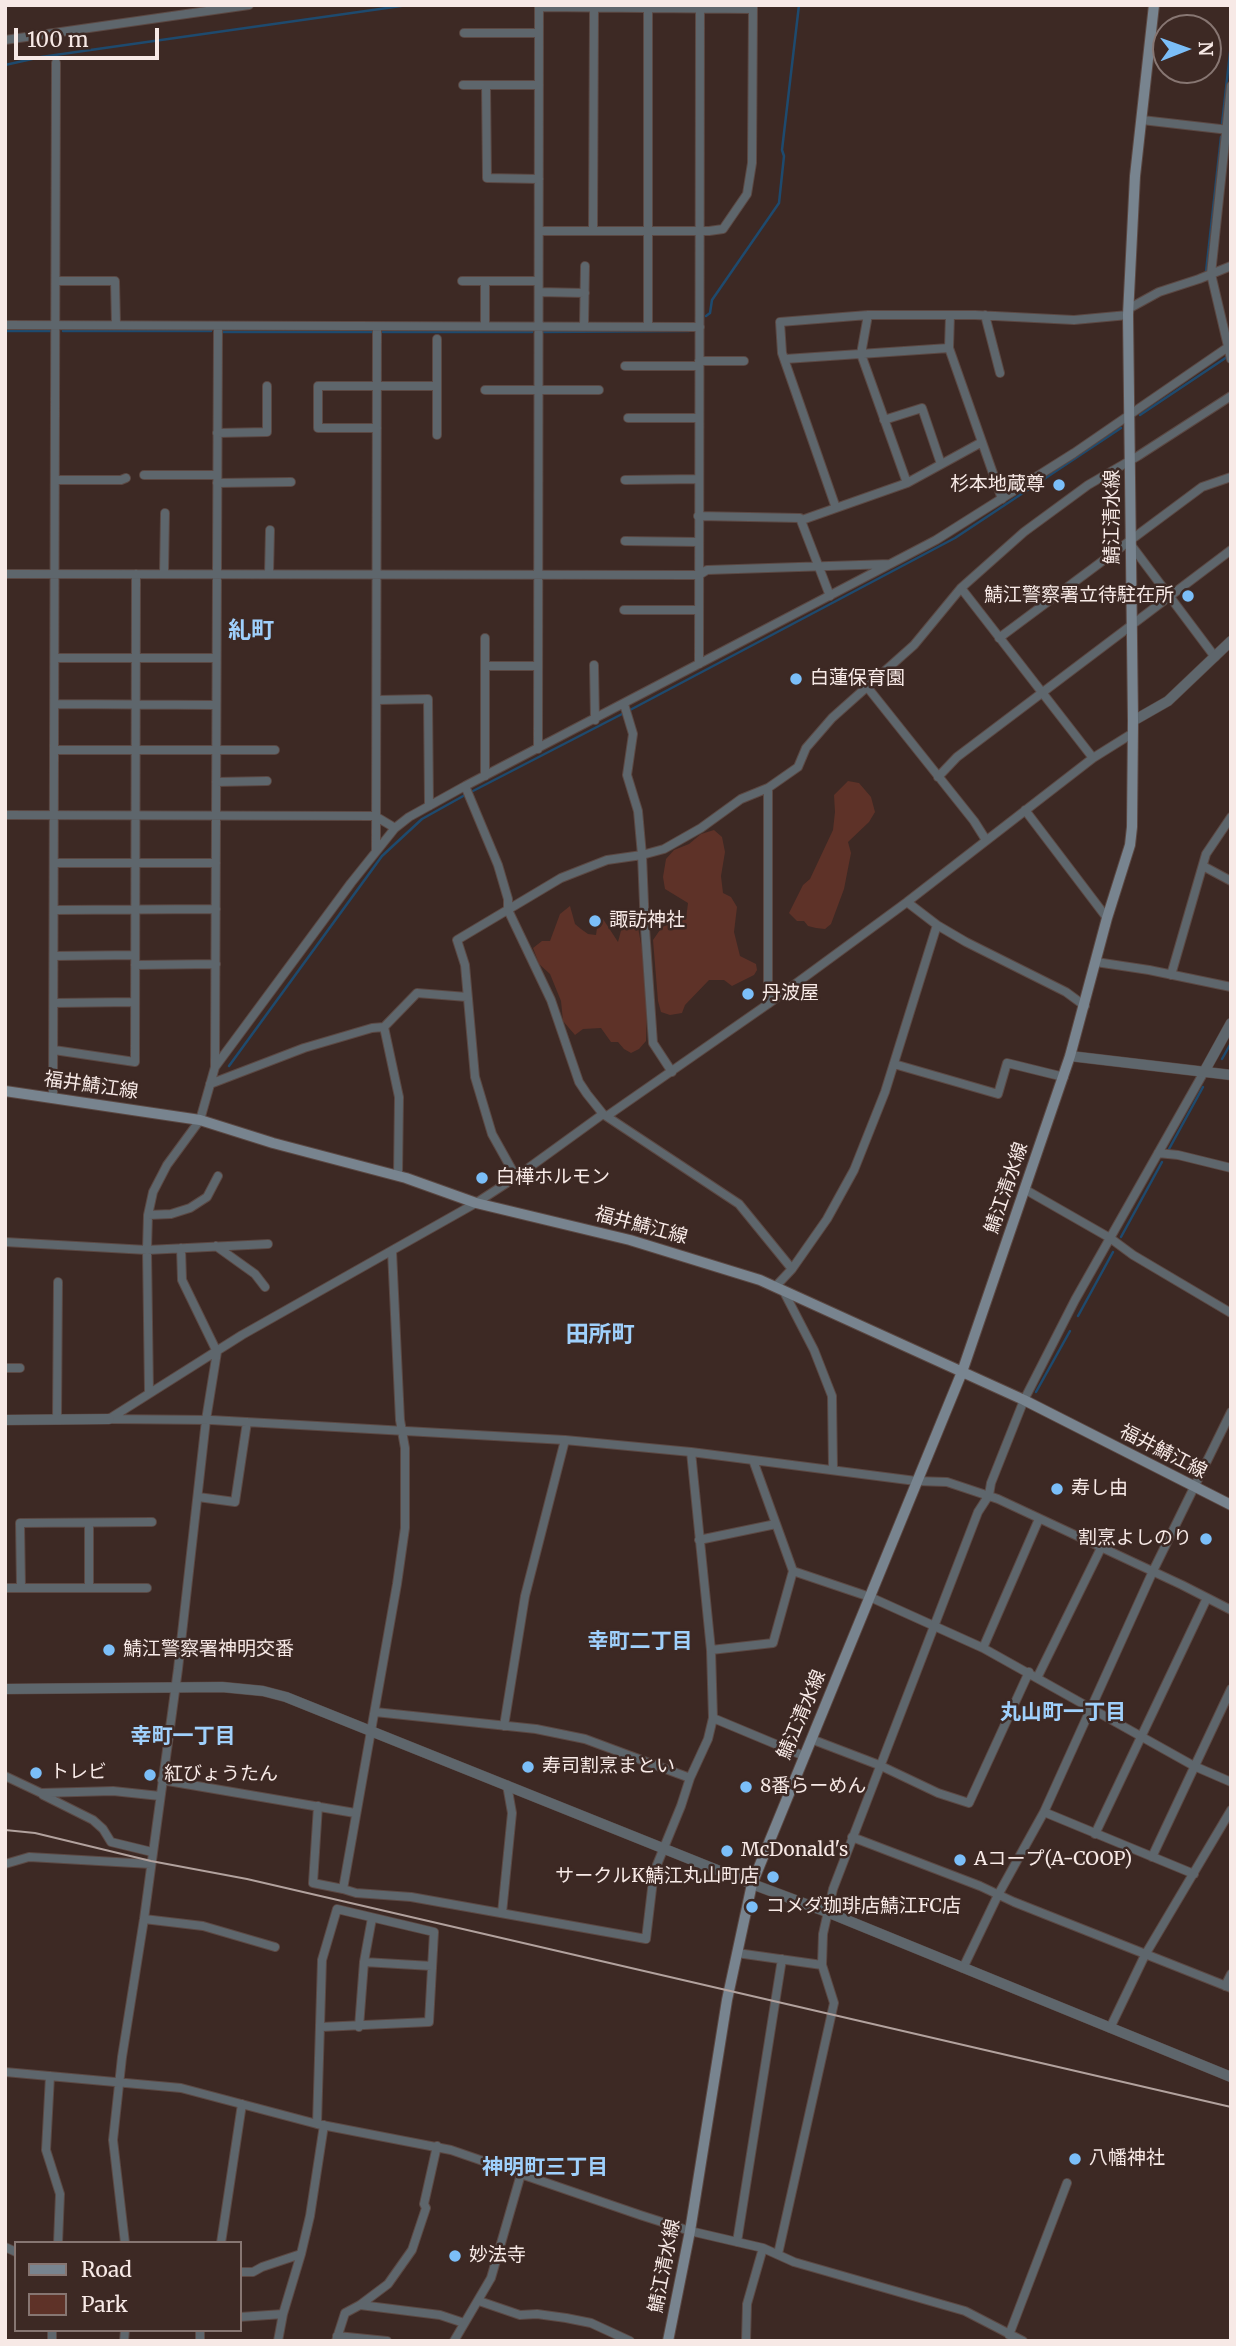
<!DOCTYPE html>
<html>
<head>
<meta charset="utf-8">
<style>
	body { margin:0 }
	#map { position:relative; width:1236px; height:2346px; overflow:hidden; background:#3d2924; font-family:Merriweather,serif }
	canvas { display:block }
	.frame { position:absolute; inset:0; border:7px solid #f7e9e6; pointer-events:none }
	.legend { position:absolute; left:14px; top:2241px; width:228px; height:91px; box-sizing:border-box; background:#3d2924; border:2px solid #877672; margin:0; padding:9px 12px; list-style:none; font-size:21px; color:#f7e9e6 }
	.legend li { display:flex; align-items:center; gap:14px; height:35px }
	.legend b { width:35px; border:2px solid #877672 }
	.north { position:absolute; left:1152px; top:14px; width:70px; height:70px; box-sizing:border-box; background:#3d2924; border:2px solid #877672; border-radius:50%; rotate:89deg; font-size:19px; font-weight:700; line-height:28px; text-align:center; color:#f7e9e6 }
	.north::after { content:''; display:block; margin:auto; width:24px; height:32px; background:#7bbef8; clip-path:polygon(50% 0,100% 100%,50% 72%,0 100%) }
	.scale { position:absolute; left:14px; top:28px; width:145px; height:32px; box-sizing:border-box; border:4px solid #f7e9e6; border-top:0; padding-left:9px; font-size:21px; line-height:24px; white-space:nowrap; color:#f7e9e6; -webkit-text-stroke:5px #3d2924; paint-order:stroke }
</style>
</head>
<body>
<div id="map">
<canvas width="1236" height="2346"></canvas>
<div class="frame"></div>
<ul class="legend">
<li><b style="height:9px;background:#78848f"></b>Road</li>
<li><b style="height:19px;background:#5e3228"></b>Park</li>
</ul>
<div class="north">N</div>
<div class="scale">100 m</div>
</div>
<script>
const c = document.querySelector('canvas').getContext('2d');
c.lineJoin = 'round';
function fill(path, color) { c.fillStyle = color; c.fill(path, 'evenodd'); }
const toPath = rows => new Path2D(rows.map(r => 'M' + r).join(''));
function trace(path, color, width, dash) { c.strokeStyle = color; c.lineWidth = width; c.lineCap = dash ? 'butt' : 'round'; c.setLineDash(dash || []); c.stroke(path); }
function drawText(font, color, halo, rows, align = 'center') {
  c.font = font + ' Merriweather,"Noto Sans JP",serif'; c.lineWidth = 5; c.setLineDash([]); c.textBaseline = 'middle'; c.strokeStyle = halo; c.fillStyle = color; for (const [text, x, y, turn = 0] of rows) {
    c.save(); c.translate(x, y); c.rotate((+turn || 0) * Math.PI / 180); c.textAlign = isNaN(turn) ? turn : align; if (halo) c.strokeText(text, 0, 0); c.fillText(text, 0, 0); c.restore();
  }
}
const green = toPath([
	[848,781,859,783,871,797,875,812,869,822,848,842,851,853,844,889,831,924,825,929,816,928,808,926,804,921,797,921,789,913,803,885,810,879,833,830,835,812,834,795],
	[714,830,722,837,725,852,721,876,723,893,731,897,737,907,734,932,740,956,756,964,757,970,754,975,732,986,724,980,709,980,685,1005,682,1013,670,1015,661,1012,658,1001,653,940,662,927,686,919,688,903,665,889,663,877,666,859,674,850,689,844,701,834],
	[570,906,575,924,581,929,588,934,596,935,598,921,603,919,618,942,623,923,628,915,636,916,643,955,647,1007,646,1041,639,1049,631,1053,624,1049,618,1042,611,1042,601,1028,583,1029,575,1035,563,1021,561,1001,550,974,539,964,533,948,542,941,550,941,560,914]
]);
const stream = toPath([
	[5,65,41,57,408,5],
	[1222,124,1231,44],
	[1206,272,1221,137],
	[706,316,710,313,712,300,779,203,784,156,782,150,799,5],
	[5,331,50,331],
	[63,331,211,331],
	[223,332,373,332],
	[383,332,532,332],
	[544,332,689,331],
	[1140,415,1227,357],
	[630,710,955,538,1121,428],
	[471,792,624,713],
	[1222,1059,1231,1043],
	[229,1066,382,856,422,819,465,795],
	[1169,1149,1203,1087],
	[1121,1237,1162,1162],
	[1078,1316,1113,1252],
	[1036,1392,1070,1331]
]);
const minor = toPath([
	[539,7,753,9],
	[464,33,539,33],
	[5,40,249,5],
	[463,85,539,85],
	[486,85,487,178,539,179],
	[1231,86,1211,274,1231,359],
	[1142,120,1229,130],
	[539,231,709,231,723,229,747,194,752,163,753,5],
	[593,231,594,8],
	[56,281,115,281,116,325],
	[462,281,538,281],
	[485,281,485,326],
	[539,292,585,293],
	[1128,309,1159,292,1199,279,1231,266],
	[868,315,861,354,907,483],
	[950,315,949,348,1002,499],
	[985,315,1000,373],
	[5,325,700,327],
	[584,326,585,266],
	[648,326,648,5],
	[785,359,949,348],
	[699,361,744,361],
	[625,366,699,366],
	[485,390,599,390],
	[628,418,699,418],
	[884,420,922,408,941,464],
	[377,428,318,428,318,386,437,386],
	[217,433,267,432,267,386],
	[437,435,437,339],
	[144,475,217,475],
	[55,480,121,480,126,478],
	[625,480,699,479],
	[217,483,291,482],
	[836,508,782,353,780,322,868,315,975,315,1074,320,1128,315],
	[698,516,800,518,830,596],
	[802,520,907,483,982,442],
	[625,541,699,542],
	[1131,545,1215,657],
	[5,574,699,575,707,570,890,564],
	[164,574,165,513],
	[269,574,270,530],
	[961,588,1093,758],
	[624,610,699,610],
	[999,638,1202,487,1231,477],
	[55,658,216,658],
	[699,664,700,9],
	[594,665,595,720],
	[485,666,538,666],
	[868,688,974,821,986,840],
	[378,700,428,699,429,806],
	[55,704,216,705],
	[624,704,633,734,627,775,638,811,642,855,645,928,653,1043,672,1072],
	[538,749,539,5],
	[55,750,275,750],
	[485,776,485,638],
	[938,777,957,757,1231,550],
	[216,782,267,781],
	[465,786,498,865,508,899,508,910,551,1000,579,1082,587,1094,603,1114,739,1204,792,1269],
	[768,788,768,1004],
	[1025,810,1107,918],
	[5,815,375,816,395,828],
	[376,850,377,327],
	[54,863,216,863],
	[1203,866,1231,881],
	[907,902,937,925,966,942,1066,992,1085,1006],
	[54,910,216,909],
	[54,956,135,955],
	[1096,962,1149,970,1231,987],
	[135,965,216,964],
	[1171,975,1206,854,1231,817],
	[54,1003,135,1002],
	[384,1027,399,1097,398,1176],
	[54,1050,135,1062,136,574],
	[894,1064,998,1094,1007,1063,1064,1077],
	[215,1067,218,327],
	[210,1084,304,1048,372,1028,384,1027,417,993,467,997],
	[53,1099,56,63],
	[607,1116,768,1004,907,902,1093,758,1133,733],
	[1158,1153,1178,1155,1231,1168],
	[516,1177,492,1134,475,1077,465,965,457,940,561,878,607,860,642,855,664,849,701,828,741,799,768,788,798,767,806,748,832,718,914,645,961,588,1024,532,1088,485,1138,456,1231,396],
	[1026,1190,1110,1238,1133,1255,1231,1313],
	[148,1215,171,1214,190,1208,207,1197,218,1176],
	[5,1242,147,1250,268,1244],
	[216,1246,255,1274,265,1287],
	[392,1251,400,1420,405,1448,405,1528,397,1584,343,1889,356,1893,411,1897,646,1939,654,1872,681,1806,690,1778,708,1739,713,1718,711,1650,691,1452],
	[776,1286,792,1269,827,1219,854,1170,885,1092,937,925],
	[783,1290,814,1350,832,1396,833,1469],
	[5,1368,20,1368],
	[149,1393,147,1250,148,1215,153,1192,167,1165,200,1120,215,1067,351,883,395,828,409,817,465,786,936,540,1074,453,1231,345],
	[109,1419,211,1420,565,1440,691,1452,916,1481,947,1482,998,1499,1182,1585,1231,1610],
	[109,1419,242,1335,476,1203,516,1177,603,1114],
	[57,1420,58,1282],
	[198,1497,235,1502,247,1422],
	[699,1540,776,1524],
	[793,1571,870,1597,983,1648,1194,1766,1231,1782],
	[5,1588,21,1588,20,1523,152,1522],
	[21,1588,89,1588,89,1523],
	[89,1588,147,1588],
	[983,1648,1039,1519],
	[711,1650,773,1643,793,1571,753,1460],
	[1037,1678,1101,1548],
	[375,1712,536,1729,585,1739,690,1778],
	[713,1718,804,1756],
	[504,1726,525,1596,565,1440],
	[811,1739,879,1765,938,1793,969,1803,1029,1672],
	[5,1776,41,1793,113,1791,160,1796],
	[162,1780,355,1813],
	[43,1795,93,1820,103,1829,111,1842,152,1852],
	[318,1806,313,1883,343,1889],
	[1044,1812,1194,1874],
	[1095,1834,1207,1598],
	[852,1837,980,1886,1014,1902,1231,1988],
	[1152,1857,1231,1689],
	[5,1864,29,1857,151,1864],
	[502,1913,512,1813,507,1785],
	[144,1919,203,1926,275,1947],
	[737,1953,822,1965],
	[364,1962,432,1966],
	[963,1968,998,1895,1044,1812,1153,1571,1231,1412],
	[1225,1986,1231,1974],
	[359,2027,364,1962,372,1918],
	[1110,2028,1145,1955,1231,1810],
	[5,2072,181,2088,317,2124,451,2150,640,2215,690,2231,763,2248,794,2262,965,2311,1023,2341],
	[50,2076,46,2150,60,2194,58,2243],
	[317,2124,322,1960,337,1909,434,1932,429,2022,321,2027],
	[737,2242,782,1959],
	[125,2243,113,2140,122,2057,144,1919,178,1669,206,1420,217,1352,182,1280,181,1248],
	[221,2243,242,2104],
	[5,2247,16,2252],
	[778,2254,834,2003,822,1965,823,1934,833,1889,978,1512,989,1495,991,1483,1024,1400,1075,1300,1204,1072],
	[240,2272,253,2272,262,2267,301,2254],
	[479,2301,520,2315,537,2314,566,2318,591,2323,630,2341],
	[360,2305,440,2315,464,2323],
	[240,2317,283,2314],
	[1009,2335,1067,2183],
	[337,2336,387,2341],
	[52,2341,52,2330],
	[124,2341,125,2330],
	[200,2341,200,2330],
	[278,2341,283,2314,301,2254,310,2216,324,2125],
	[336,2341,345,2313,360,2305,388,2284,412,2250,426,2208,424,2204,437,2146],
	[454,2341,491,2278,521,2174],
	[746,2341,747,2304,763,2248]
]);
const tertiary = toPath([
	[1133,721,1168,701,1231,641],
	[1070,1056,1231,1075],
	[1204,1072,1231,1023],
	[5,1420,109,1419],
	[5,1689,222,1687,263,1691,286,1697,752,1884,827,1912,1231,2077]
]);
const secondary = toPath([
	[5,1091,200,1120,273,1143,406,1178,476,1203,630,1240,760,1280,1024,1400,1231,1505],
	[668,2341,690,2231,727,2000,752,1884,962,1372,1070,1056,1107,918,1130,845,1132,827,1133,721,1128,315,1135,176,1154,5]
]);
const tram = toPath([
	[5,1830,35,1833,151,1861,247,1879,1231,2107]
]);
const markers = [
	[1059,485,7,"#7bbef8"],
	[1188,596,7,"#7bbef8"],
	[796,679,7,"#7bbef8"],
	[595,921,7,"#7bbef8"],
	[748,994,7,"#7bbef8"],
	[482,1178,7,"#7bbef8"],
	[1057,1489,7,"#7bbef8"],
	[1206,1539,7,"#7bbef8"],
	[109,1650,7,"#7bbef8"],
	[528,1767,7,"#7bbef8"],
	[36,1773,7,"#7bbef8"],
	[150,1775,7,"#7bbef8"],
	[746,1787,7,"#7bbef8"],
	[727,1851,7,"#7bbef8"],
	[960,1860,7,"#7bbef8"],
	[773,1877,7,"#7bbef8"],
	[752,1907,7,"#7bbef8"],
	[1075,2159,7,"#7bbef8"],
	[455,2256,7,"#7bbef8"]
];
const poiNames = [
	["杉本地蔵尊",1045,485,"right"],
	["鯖江警察署立待駐在所",1174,596,"right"],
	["白蓮保育園",810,679],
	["諏訪神社",609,921],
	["丹波屋",762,994],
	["白樺ホルモン",496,1178],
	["寿し由",1071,1489],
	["割烹よしのり",1192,1539,"right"],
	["鯖江警察署神明交番",123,1650],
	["寿司割烹まとい",542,1767],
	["トレビ",50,1773],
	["紅びょうたん",164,1775],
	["8番らーめん",760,1787],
	["McDonald's",741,1851],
	["Aコープ(A-COOP)",974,1860],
	["サークルK鯖江丸山町店",759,1877,"right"],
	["コメダ珈琲店鯖江FC店",766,1907],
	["八幡神社",1089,2159],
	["妙法寺",469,2256]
];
const streetNames = [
	["鯖江清水線",1113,517,-90],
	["福井鯖江線",91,1086,8],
	["鯖江清水線",1007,1188,-71],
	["福井鯖江線",641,1226,15],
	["福井鯖江線",1163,1452,27],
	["鯖江清水線",802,1715,-67],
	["鯖江清水線",665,2266,-79]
];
const neighbourhoodNames = [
	["幸町二丁目",640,1642],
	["丸山町一丁目",1063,1713],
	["幸町一丁目",183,1737],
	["神明町三丁目",545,2168]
];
const quarterNames = [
	["糺町",251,631],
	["田所町",600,1335]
];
fill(green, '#5e3228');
trace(stream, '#1e4a6e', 2.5);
trace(minor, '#5b4843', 10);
trace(tertiary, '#5b4843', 11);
trace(secondary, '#5b4843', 12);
trace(minor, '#5e666c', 8);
trace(tertiary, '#5e666c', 10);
trace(secondary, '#78848f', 10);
trace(tram, '#b2a29e', 2);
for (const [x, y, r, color] of markers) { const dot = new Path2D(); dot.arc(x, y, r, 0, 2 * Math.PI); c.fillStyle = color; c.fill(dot); trace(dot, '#3d2924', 2.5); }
drawText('19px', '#f7e9e6', '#3d2924', poiNames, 'left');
drawText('19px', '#f7e9e6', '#3d2924', streetNames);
drawText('bold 21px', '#9fd0fc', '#3d2924', neighbourhoodNames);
drawText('bold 23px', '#9fd0fc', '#3d2924', quarterNames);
</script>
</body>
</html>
